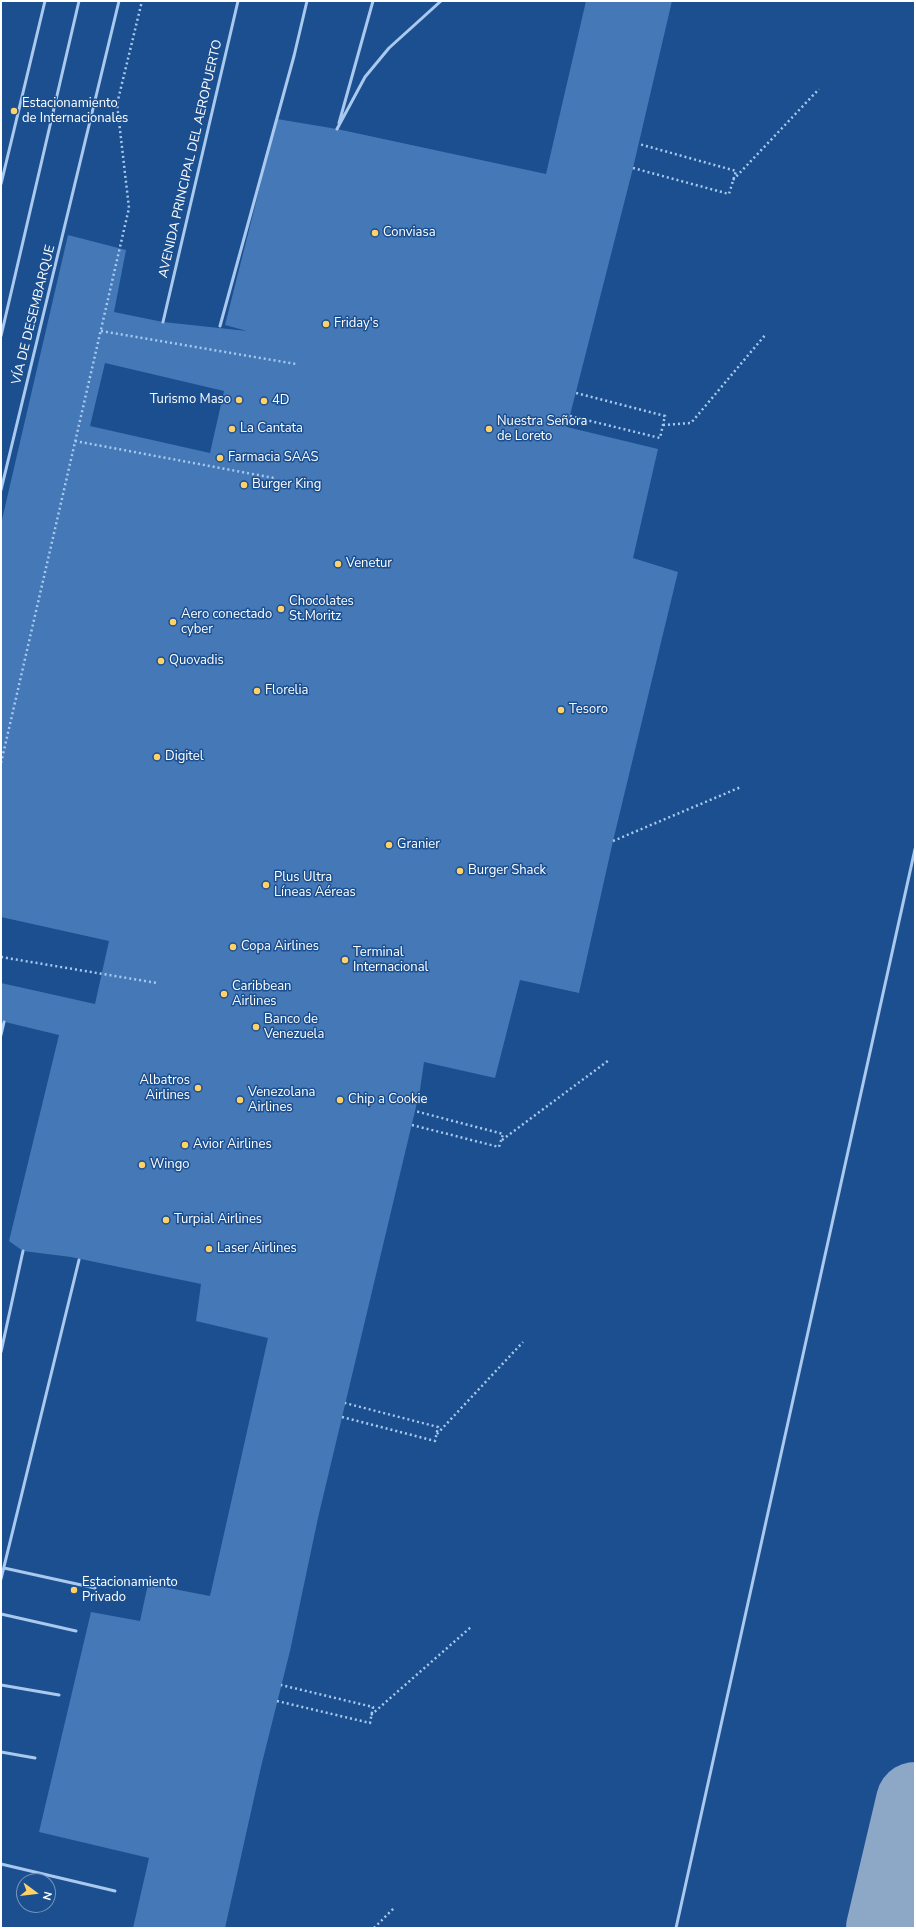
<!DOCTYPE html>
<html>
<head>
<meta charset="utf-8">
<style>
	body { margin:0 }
	#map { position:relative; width:916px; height:1929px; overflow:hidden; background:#1b4f8f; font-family:"Nunito Sans",sans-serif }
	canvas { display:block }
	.frame { position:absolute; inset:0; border:2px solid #fff; pointer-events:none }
	.north { position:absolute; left:16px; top:1873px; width:40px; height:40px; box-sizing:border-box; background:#1b4f8f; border:1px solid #7695bc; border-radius:50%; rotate:105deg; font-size:11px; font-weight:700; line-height:16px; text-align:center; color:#fff }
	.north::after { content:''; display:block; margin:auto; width:14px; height:18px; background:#ffd166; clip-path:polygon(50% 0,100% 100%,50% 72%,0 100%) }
</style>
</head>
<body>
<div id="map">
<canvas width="916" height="1929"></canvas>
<div class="frame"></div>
<div class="north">N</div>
</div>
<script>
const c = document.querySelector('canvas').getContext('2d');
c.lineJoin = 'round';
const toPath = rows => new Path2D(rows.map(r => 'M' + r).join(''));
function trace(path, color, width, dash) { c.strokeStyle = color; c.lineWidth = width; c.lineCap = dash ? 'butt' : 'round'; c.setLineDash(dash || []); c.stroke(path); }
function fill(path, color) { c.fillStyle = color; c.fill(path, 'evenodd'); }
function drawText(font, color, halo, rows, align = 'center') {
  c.font = font + ' "Nunito Sans",sans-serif'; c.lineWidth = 3; c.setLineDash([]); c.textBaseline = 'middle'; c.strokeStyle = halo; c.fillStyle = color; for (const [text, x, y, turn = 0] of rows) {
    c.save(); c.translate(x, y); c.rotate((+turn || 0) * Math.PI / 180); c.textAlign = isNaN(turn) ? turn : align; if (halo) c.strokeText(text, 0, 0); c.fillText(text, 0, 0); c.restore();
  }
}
const taxiway = toPath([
	[885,1928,915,1801]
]);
const building = toPath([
	[586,1,672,1,633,168,567,427,658,449,633,558,678,572,613,841,579,993,520,980,495,1078,424,1062,420,1090,318,1518,290,1651,261,1767,225,1928,133,1928,149,1858,39,1832,91,1612,140,1621,148,1584,210,1596,268,1338,196,1321,201,1284,71,1257,23,1251,9,1241,59,1035,1,1021,1,983,95,1004,109,941,1,917,1,524,68,235,126,250,114,312,163,322,247,331,225,325,277,119,337,129,546,174],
	[105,363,224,391,210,453,90,426]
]);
const path = toPath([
	[633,168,729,194,736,171,639,144],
	[733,180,819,89],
	[101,331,296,364],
	[570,416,660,438,665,416,576,393],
	[663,425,691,423,766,334],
	[75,441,274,478],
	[1,763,129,208,117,104,142,1],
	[613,841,741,787],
	[1,957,157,983],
	[412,1125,499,1147,503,1134,415,1111],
	[502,1140,609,1060],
	[342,1417,435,1441,438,1427,345,1403],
	[437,1434,523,1342],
	[277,1701,370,1723,373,1707,281,1685],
	[371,1715,471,1627],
	[374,1928,394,1908]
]);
const lane = toPath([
	[339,123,373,1],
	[337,129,365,77,389,48,441,1],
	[1,184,45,1],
	[163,322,238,1],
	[220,326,294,56,307,1],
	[1,336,79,1],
	[1,490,119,1],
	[1,1035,4,1022],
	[1,1352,23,1251],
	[4,1568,95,1588],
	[1,1579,79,1260],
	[1,1614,76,1631],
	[1,1685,59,1695],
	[1,1752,35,1758],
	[1,1864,115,1891],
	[676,1928,915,849]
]);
const markers = [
	[14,111,4,"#ffd166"],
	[375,233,4,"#ffd166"],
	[326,324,4,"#ffd166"],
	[239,400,4,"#ffd166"],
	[264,401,4,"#ffd166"],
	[232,429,4,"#ffd166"],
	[489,429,4,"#ffd166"],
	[220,458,4,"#ffd166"],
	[244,485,4,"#ffd166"],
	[338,564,4,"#ffd166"],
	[281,609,4,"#ffd166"],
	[173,622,4,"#ffd166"],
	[161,661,4,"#ffd166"],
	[257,691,4,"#ffd166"],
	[561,710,4,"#ffd166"],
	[157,757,4,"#ffd166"],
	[389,845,4,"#ffd166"],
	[460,871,4,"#ffd166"],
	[266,885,4,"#ffd166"],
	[233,947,4,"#ffd166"],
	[345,960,4,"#ffd166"],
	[224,994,4,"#ffd166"],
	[256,1027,4,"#ffd166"],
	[198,1088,4,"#ffd166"],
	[240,1100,4,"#ffd166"],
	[340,1100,4,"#ffd166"],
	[185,1145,4,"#ffd166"],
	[142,1165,4,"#ffd166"],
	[166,1220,4,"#ffd166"],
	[209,1249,4,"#ffd166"],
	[74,1590,4,"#ffd166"]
];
const poiNames = [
	["Estacionamiento",22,104],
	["de Internacionales",22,119],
	["Conviasa",383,233],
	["Friday's",334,324],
	["Turismo Maso",231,400,"right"],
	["4D",272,401],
	["Nuestra Señora",497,422],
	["de Loreto",497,437],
	["La Cantata",240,429],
	["Farmacia SAAS",228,458],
	["Burger King",252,485],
	["Venetur",346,564],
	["Chocolates",289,602],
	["St.Moritz",289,617],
	["Aero conectado",181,615],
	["cyber",181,630],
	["Quovadis",169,661],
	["Florelia",265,691],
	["Tesoro",569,710],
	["Digitel",165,757],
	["Granier",397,845],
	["Burger Shack",468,871],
	["Plus Ultra",274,878],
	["Líneas Aéreas",274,893],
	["Copa Airlines",241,947],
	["Terminal",353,953],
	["Internacional",353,968],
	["Caribbean",232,987],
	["Airlines",232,1002],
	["Banco de",264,1020],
	["Venezuela",264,1035],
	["Albatros",190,1081,"right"],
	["Airlines",190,1096,"right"],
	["Venezolana",248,1093],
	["Airlines",248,1108],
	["Chip a Cookie",348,1100],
	["Avior Airlines",193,1145],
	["Wingo",150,1165],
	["Turpial Airlines",174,1220],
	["Laser Airlines",217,1249],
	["Estacionamiento",82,1583],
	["Privado",82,1598]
];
const streetNames = [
	["AVENIDA PRINCIPAL DEL AEROPUERTO",191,159,-77],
	["VÍA DE DESEMBARQUE",34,315,-76]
];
trace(taxiway, '#8da7c7', 78);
fill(building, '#4478b7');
trace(path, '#a9c9ee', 2.5, [2, 3]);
trace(lane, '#a9c9ee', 3);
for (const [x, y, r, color] of markers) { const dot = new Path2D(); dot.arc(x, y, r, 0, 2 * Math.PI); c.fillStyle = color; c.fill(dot); trace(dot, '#1b4f8f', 1.5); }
drawText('13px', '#fff', '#1b4f8f', poiNames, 'left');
drawText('13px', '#fff', '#1b4f8f', streetNames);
</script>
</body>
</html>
